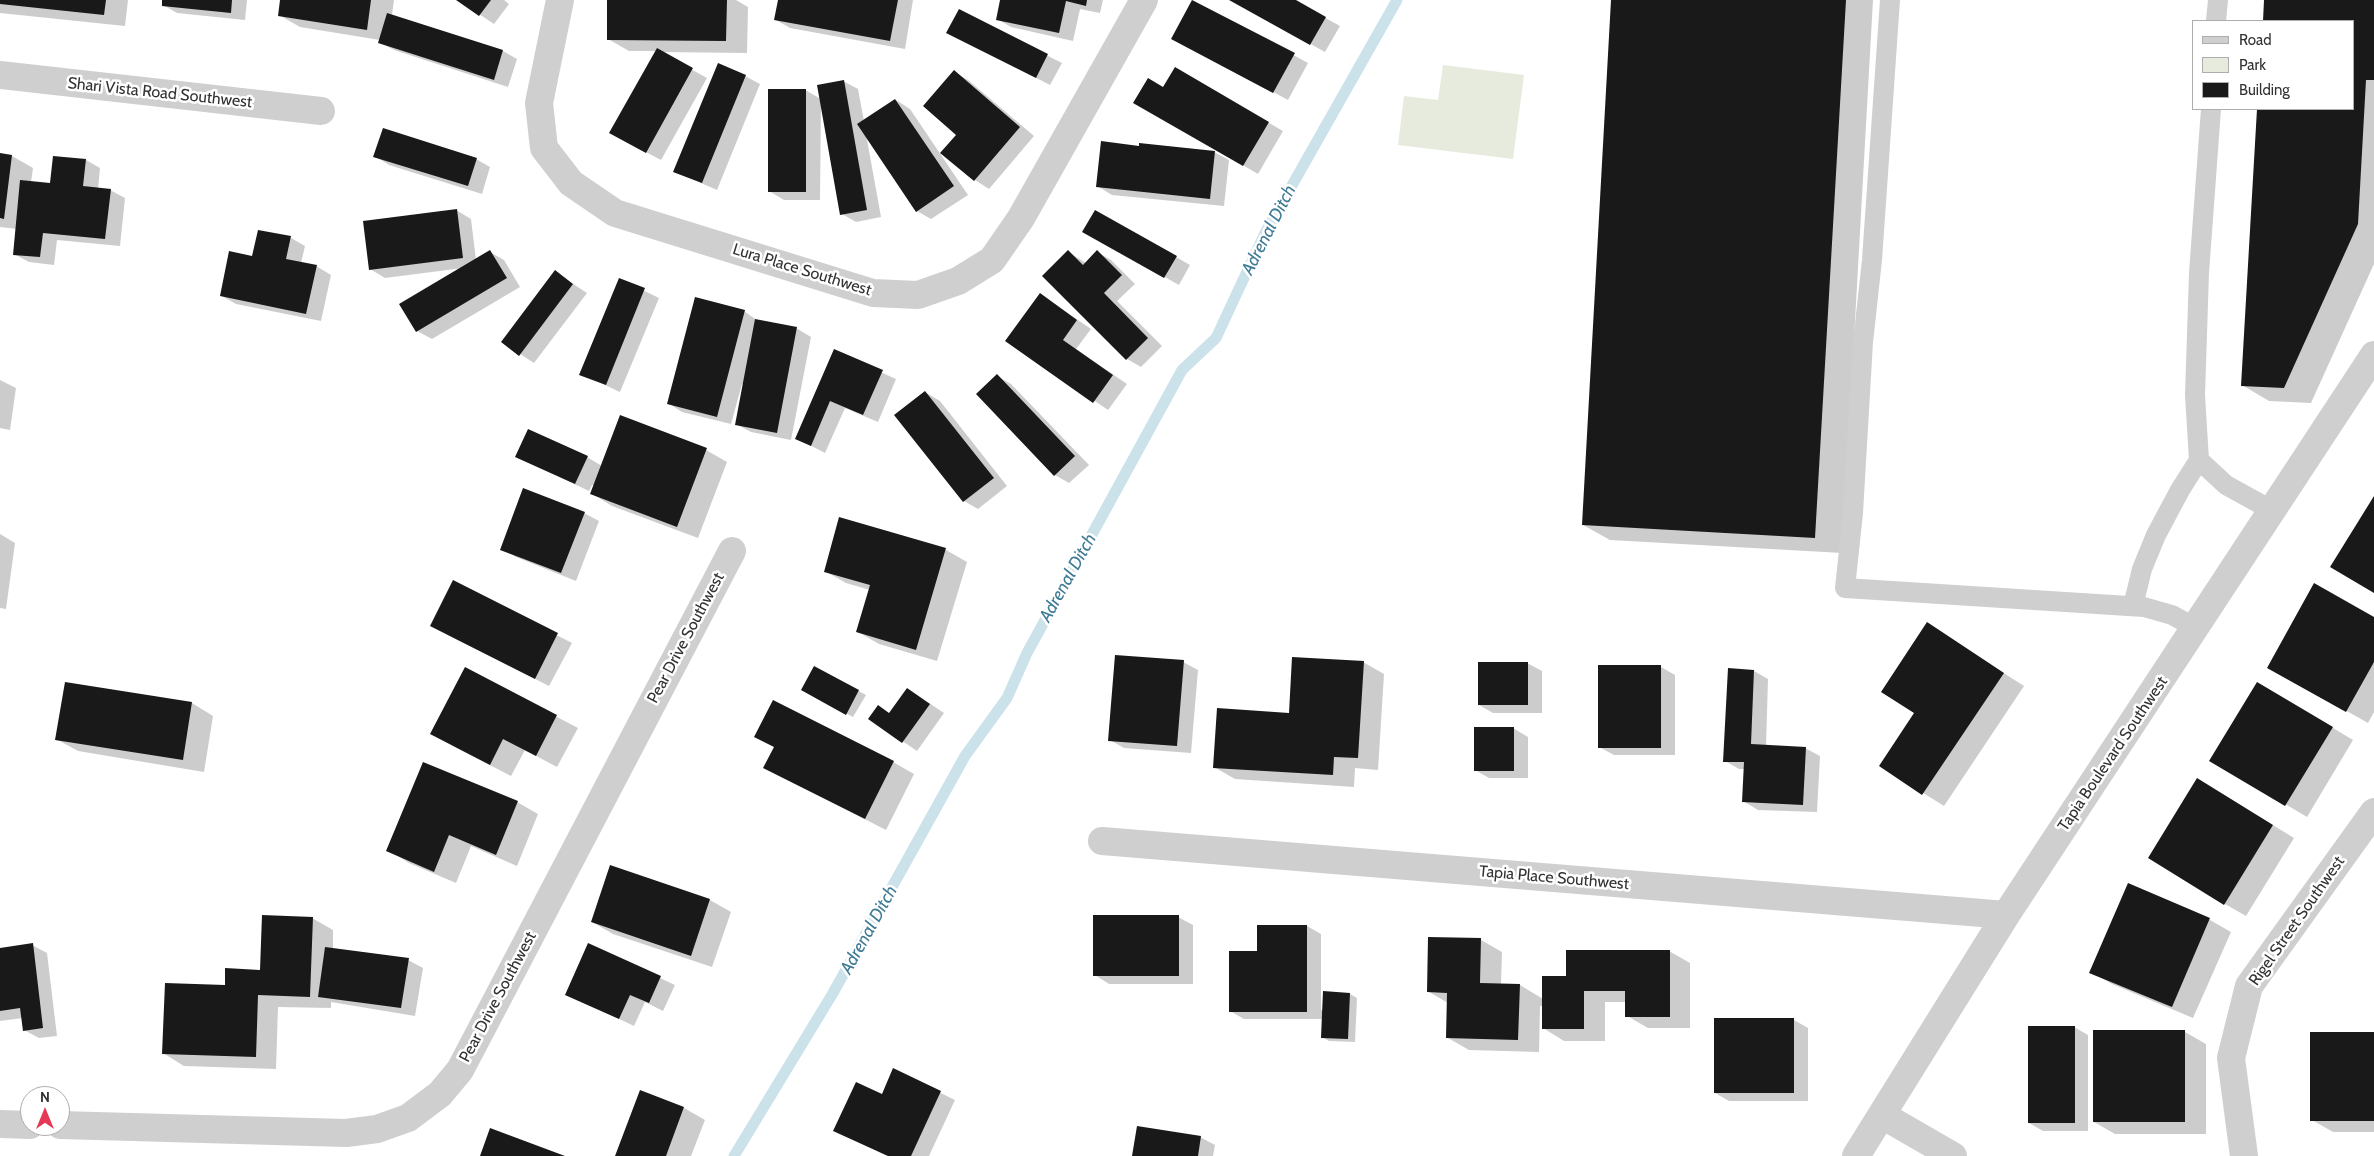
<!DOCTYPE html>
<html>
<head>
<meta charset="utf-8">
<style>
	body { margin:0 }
	#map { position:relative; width:2374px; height:1156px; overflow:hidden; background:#fff; font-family:Cabin,sans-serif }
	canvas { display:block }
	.legend { position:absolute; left:2192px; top:20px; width:162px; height:90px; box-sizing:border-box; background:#fff; border:1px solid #adadad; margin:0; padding:6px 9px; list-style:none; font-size:15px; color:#323232 }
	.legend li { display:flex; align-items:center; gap:10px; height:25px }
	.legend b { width:25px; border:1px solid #adadad }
	.north { position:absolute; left:20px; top:1086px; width:50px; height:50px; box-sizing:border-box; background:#fff; border:1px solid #adadad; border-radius:50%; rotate:0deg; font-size:14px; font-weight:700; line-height:20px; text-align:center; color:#323232 }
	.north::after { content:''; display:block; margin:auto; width:18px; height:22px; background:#e53854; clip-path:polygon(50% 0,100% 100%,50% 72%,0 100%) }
</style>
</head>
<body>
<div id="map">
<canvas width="2374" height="1156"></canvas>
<ul class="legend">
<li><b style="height:6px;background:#cfcfcf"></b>Road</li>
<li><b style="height:14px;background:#e6ebde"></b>Park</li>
<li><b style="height:14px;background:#191919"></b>Building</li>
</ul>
<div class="north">N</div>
</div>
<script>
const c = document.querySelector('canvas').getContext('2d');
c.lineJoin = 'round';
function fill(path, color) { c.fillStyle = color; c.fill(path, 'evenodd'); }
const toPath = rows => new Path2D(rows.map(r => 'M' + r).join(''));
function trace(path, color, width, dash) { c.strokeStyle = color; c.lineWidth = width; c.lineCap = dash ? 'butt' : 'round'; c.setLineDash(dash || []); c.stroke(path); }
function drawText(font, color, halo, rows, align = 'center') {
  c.font = font + ' Cabin,sans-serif'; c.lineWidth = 5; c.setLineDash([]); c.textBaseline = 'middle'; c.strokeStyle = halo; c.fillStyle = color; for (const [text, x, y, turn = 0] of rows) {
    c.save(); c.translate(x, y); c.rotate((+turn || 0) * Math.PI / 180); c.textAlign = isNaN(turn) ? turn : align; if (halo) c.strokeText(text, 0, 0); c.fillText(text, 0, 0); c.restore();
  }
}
const green = toPath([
	[1443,65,1524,75,1513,159,1398,145,1404,96,1438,100]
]);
const shadow = toPath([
	[0,0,128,0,125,26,0,13],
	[163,0,247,0,245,20,177,13,163,5],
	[282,0,394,0,392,15,503,51,517,59,508,87,394,50,379,42,380,40,300,27,279,15],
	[458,0,504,0,509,4,494,24],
	[608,0,736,0,748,7,747,53,660,52,707,78,661,160,625,141,657,51,629,51,608,39],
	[779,0,913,0,905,49,790,28,776,20],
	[1001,0,1103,0,1100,13,1080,9,1073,41,1011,27,997,19],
	[1231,0,1293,0,1340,26,1325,52],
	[1613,0,1873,0,1842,553,1610,540,1583,525],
	[2265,0,2374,0,2374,264,2311,403,2269,401,2242,385,2259,109,2353,109,2353,21,2264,21],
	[1194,1,1308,63,1288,100,1173,38],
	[959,11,1062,63,1050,85,962,40],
	[1175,69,1283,131,1258,174,1135,102,1164,89],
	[954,72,968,80,1034,136,989,189,975,180,941,153,957,134],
	[745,76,760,84,717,190,675,172],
	[843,81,858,89,864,121,896,100,910,109,968,195,931,219,917,211,866,134,881,217,856,222,842,214,821,100,820,200,784,200,769,191,805,90,821,99],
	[1140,147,1214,152,1229,160,1224,206,1112,195,1097,186],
	[0,154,12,156,33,168,31,182,52,184,86,160,100,168,98,189,110,190,125,198,120,246,57,240,54,265,29,262,14,254,17,229,0,227],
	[375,156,476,159,490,167,482,194,389,165],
	[456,210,471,219,476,260,490,252,504,260,520,287,432,339,417,331,463,268,385,278,370,269],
	[1096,211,1190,265,1179,285,1084,232],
	[291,238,305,246,301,263,316,266,331,275,321,321,236,304,222,296,253,257],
	[1068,252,1086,263,1097,252,1111,260,1135,284,1117,301,1162,346,1141,367,1127,359],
	[555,272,587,293,534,363,502,342],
	[620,279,659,298,620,392,581,374],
	[1040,294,1091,329,1076,349,1127,384,1108,410,1007,341],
	[744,311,758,321,796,328,811,337,791,440,751,432,736,424,744,384,742,384,731,424,682,412,668,403],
	[834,351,896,379,878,422,845,408,825,453,796,438],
	[997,376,1011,384,1089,465,1069,483,1055,475],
	[0,380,16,388,10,430,0,428],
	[925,392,940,401,1007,486,978,509,964,501],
	[706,450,727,462,698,538,612,506,591,493,594,485,592,485,589,491,517,457,587,457,602,466],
	[584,513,599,521,576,581,516,557,502,549],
	[840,519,946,550,967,562,937,661,879,644,858,632,870,590,846,583,825,571],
	[0,534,15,543,6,609,0,608],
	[453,582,572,643,549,686,446,634],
	[2374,618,2374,712,2368,723,2290,679],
	[1927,624,2024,686,1944,806,1880,766,1916,713],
	[1183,662,1198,670,1191,753,1124,748,1110,740],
	[1363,662,1384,674,1378,770,1355,768,1354,787,1235,779,1214,767],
	[1527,663,1542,671,1542,713,1493,713,1479,705],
	[1661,667,1675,675,1675,755,1614,755,1599,747],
	[815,668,866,695,853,717,803,690],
	[466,669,578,728,557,767,525,750,511,776,453,746],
	[1754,671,1768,679,1766,746,1805,748,1820,756,1817,812,1758,810,1743,801,1745,769,1739,769,1725,761],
	[66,683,192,703,213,716,204,772,78,751,56,739],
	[908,689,944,713,917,751,870,719,890,714],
	[2278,695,2353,740,2307,817,2211,760],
	[1513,728,1528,737,1528,778,1489,778,1475,770],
	[893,762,914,774,886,830,786,779],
	[2219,792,2294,838,2246,916,2225,904],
	[517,802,538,814,517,866,471,846,456,883,409,863,388,850],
	[611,867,710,900,731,912,712,967,613,934,592,922],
	[2129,885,2210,920,2231,932,2193,1018,2112,984,2091,972],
	[1178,917,1193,925,1193,984,1109,984,1095,975],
	[312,918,333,930,333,949,408,960,423,968,415,1016,331,1002,331,1008,278,1007,276,1069,184,1066,163,1053,226,986,261,971],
	[1307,926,1321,934,1321,1010,1323,1010,1324,992,1350,994,1357,998,1355,1042,1329,1041,1322,1037,1323,1019,1244,1019,1230,1011],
	[1430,938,1481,940,1502,952,1501,985,1520,985,1543,999,1567,977,1669,951,1690,963,1690,1028,1648,1028,1627,1016,1627,1002,1605,1002,1605,1041,1564,1041,1543,1028,1543,1006,1540,1006,1539,1052,1469,1050,1448,1038,1448,1003,1429,992],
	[32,945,47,953,57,1036,39,1038,24,1030,23,1018,0,1021,0,949],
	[589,945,675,985,663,1011,645,1002,634,1026,567,994],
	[1794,1020,1808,1028,1808,1101,1729,1101,1715,1093],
	[2074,1027,2088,1035,2088,1131,2043,1131,2029,1123],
	[2185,1032,2206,1044,2206,1134,2115,1134,2094,1122],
	[2374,1033,2374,1132,2333,1132,2312,1120],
	[894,1070,955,1100,929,1156,887,1156,835,1130,882,1096],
	[640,1092,684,1108,705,1120,691,1156,617,1156],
	[1200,1137,1215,1145,1213,1156,1133,1156]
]);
const stream = toPath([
	[734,1156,833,993,965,756,1007,698,1027,653,1182,370,1216,338,1265,233,1397,0]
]);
const building = toPath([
	[0,0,106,0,104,15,0,4],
	[162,0,232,0,231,13,162,6],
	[280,0,371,0,367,30,278,16],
	[456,0,491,0,479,16],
	[607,0,727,0,726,41,607,40],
	[778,0,898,0,890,41,774,20],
	[1000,0,1087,0,1086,6,1066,1,1059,33,996,20],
	[1192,0,1295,53,1273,93,1171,39],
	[1229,0,1296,0,1326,17,1310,45],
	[1611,0,1846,0,1815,538,1582,525],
	[2264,0,2374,0,2374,80,2366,80,2358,224,2284,388,2241,386,2257,109,2353,109,2353,21,2263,21],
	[959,9,1048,54,1036,78,946,33],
	[387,13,503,50,494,80,378,43],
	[657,48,693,68,646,153,609,133],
	[718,63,746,75,702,183,673,172],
	[1175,67,1269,122,1243,166,1133,103,1148,78,1163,87],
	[954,70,1020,127,974,181,940,153,956,135,923,106],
	[844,80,867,210,840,215,817,85],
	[768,89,806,89,806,192,768,192],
	[895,99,954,186,916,212,857,124],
	[383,128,477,158,468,186,373,157],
	[1101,141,1139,146,1139,143,1215,151,1210,199,1096,187],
	[0,153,12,155,4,219,0,218],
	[53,156,86,159,83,186,111,189,105,239,43,233,40,257,13,255,20,180,50,183],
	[457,209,463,258,369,270,363,221],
	[1095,210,1177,256,1164,278,1082,232],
	[258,230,291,236,286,259,317,265,306,314,220,296,229,251,252,256],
	[490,250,507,278,416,332,399,304],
	[1068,250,1083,265,1097,250,1122,275,1104,293,1148,338,1126,360,1042,276],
	[555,270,573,284,519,356,501,342],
	[619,278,645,288,606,385,579,375],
	[1040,293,1077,320,1063,340,1113,375,1093,403,1005,341],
	[695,297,745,310,717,417,667,404],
	[755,319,797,327,777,433,735,425],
	[834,349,883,370,863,415,830,401,811,446,795,439],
	[997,374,1075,456,1054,476,976,394],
	[925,391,994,478,963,502,894,415],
	[620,415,707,448,677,527,590,494],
	[528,429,588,456,575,484,515,457],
	[523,488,585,512,561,573,500,550],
	[2374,496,2374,593,2330,567],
	[839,517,946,548,916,650,856,632,870,585,824,572],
	[453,580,558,633,535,679,430,626],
	[2314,583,2374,617,2374,662,2346,712,2267,668],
	[1927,622,2004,673,1922,795,1879,766,1914,713,1881,692],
	[1115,655,1184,660,1177,746,1108,741],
	[1292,657,1364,661,1358,758,1334,757,1333,775,1213,768,1217,708,1289,713],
	[1478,662,1528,662,1528,705,1478,705],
	[1598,665,1661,665,1661,748,1598,748],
	[814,666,859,690,846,715,801,690],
	[465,667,557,715,536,756,503,739,490,765,430,734],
	[1728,668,1754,670,1751,744,1806,747,1803,805,1742,802,1744,762,1723,762],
	[65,682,192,702,183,760,55,740],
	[2257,682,2333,727,2285,806,2209,761],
	[907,688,930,704,902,743,868,719,878,705,889,713],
	[773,700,894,761,865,819,763,768,774,747,754,737],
	[1474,727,1514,727,1514,771,1474,771],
	[423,762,518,801,496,855,449,835,434,872,386,851],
	[2197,778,2273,825,2224,905,2148,858],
	[610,865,710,899,691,956,591,922],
	[2128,883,2210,918,2172,1007,2089,973],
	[262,915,313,917,310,997,258,995,256,1057,162,1054,165,983,225,985,225,968,260,970],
	[1093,915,1179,915,1179,976,1093,976],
	[1257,925,1307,925,1307,1012,1229,1012,1229,951,1257,951],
	[1428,937,1481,938,1480,983,1520,984,1518,1040,1446,1038,1447,993,1427,992],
	[33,943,43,1028,23,1031,20,1008,0,1011,0,948],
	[588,943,661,976,649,1003,630,995,619,1019,565,995],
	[325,947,409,958,401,1008,318,997],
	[1566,950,1670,950,1670,1017,1625,1017,1625,991,1584,991,1584,1029,1542,1029,1542,976,1566,976],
	[1323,991,1350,993,1348,1039,1321,1038],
	[1714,1018,1794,1018,1794,1093,1714,1093],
	[2028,1026,2075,1026,2075,1123,2028,1123],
	[2093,1030,2185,1030,2185,1122,2093,1122],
	[2310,1032,2374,1032,2374,1121,2310,1121],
	[893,1068,941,1091,911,1156,888,1156,833,1131,856,1082,882,1094],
	[640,1090,684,1107,666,1156,615,1156],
	[1137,1126,1201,1136,1198,1156,1132,1156],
	[490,1128,565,1156,480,1156]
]);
const lane = toPath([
	[1890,0,1872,260,1863,342,1853,513,1845,588,2144,607,2172,615,2196,628],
	[2216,21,2218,0],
	[2211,109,2199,273,2195,395,2199,460,2226,485,2273,511],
	[2133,606,2142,569,2156,535,2180,490,2199,460]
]);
const street = toPath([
	[560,0,539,103,544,148,571,183,615,213,873,293,918,295,958,281,992,260,1021,218,1144,0],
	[0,75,321,111],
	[1102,841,2006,915],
	[1882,1115,1953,1156],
	[0,1124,30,1125],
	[60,1125,346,1133,377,1129,408,1118,440,1094,460,1070,732,551],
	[1856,1156,2006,915,2374,355],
	[2244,1156,2231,1058,2249,986,2374,812]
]);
const streetNames = [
	["Shari Vista Road Southwest",160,93,6],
	["Lura Place Southwest",802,270,17],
	["Pear Drive Southwest",686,638,-62],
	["Tapia Boulevard Southwest",2113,754,-56],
	["Tapia Place Southwest",1554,878,5],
	["Rigel Street Southwest",2297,921,-55],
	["Pear Drive Southwest",498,997,-62]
];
const waterNames = [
	["Adrenal Ditch",1269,230,-63],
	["Adrenal Ditch",1068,578,-61],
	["Adrenal Ditch",869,930,-61]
];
fill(green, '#e6ebde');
fill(shadow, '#0003');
trace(stream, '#cbe2eb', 11);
fill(building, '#191919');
trace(lane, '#cfcfcf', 20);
trace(street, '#cfcfcf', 28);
drawText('16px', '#323232', '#fff', streetNames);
drawText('italic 18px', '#3f7b95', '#fff', waterNames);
</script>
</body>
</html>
